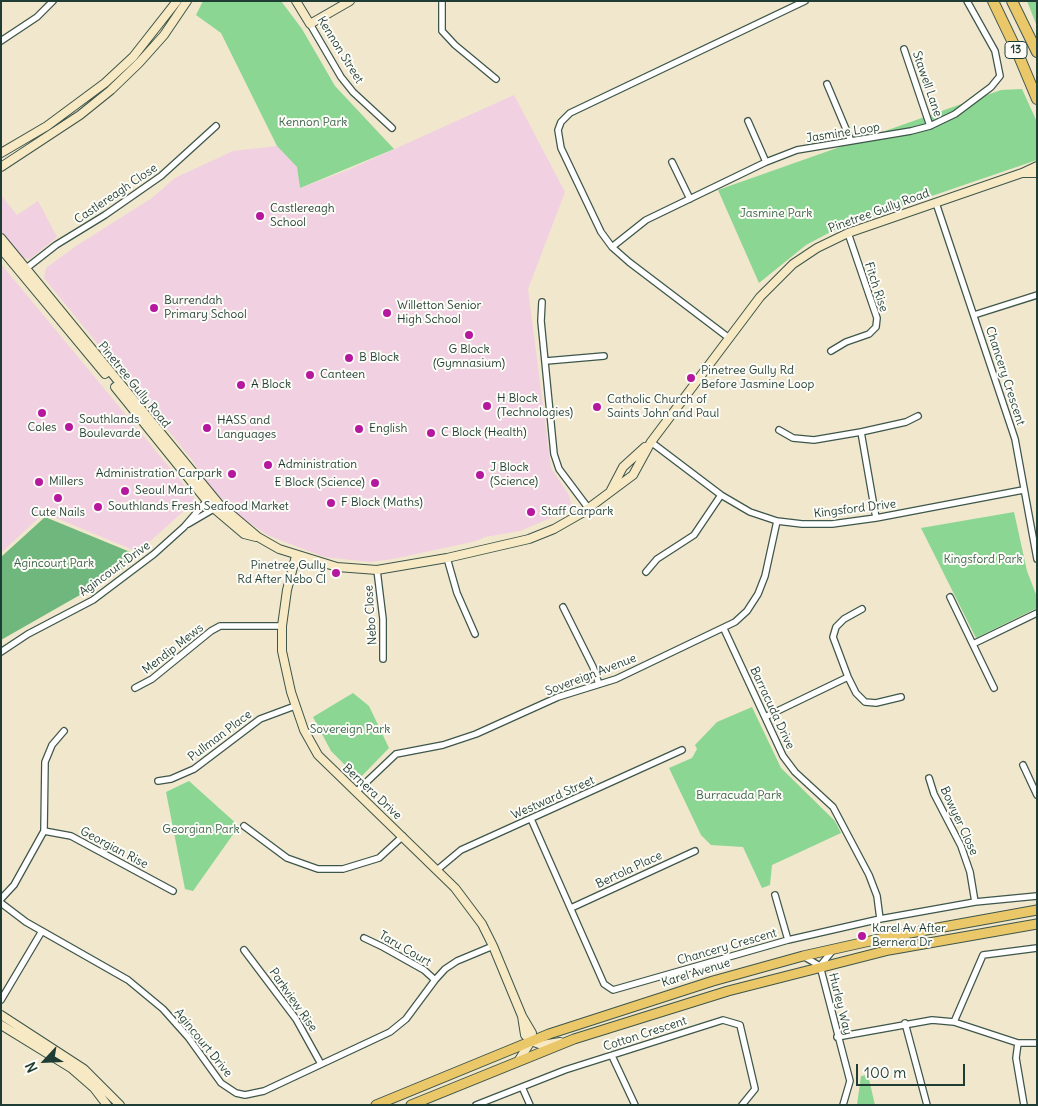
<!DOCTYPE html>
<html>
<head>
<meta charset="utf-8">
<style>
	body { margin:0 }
	#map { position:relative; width:1038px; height:1106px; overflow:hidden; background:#f0e7cc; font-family:Delius,sans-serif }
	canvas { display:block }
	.frame { position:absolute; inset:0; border:2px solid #1f3d34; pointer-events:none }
	.north { position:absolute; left:20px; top:1036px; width:50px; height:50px; -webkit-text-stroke:4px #fdfcf7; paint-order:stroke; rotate:245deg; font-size:14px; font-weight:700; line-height:20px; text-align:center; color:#1f3d34 }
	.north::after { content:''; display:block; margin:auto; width:18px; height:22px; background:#1f3d34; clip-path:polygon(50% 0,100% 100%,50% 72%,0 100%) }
	.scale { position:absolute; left:856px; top:1064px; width:109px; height:22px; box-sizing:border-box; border:2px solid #1f3d34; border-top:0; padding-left:6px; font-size:15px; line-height:18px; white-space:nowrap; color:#1f3d34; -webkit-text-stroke:4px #fdfcf7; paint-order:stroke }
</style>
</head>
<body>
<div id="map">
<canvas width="1038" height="1106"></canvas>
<div class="frame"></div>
<div class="north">N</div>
<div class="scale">100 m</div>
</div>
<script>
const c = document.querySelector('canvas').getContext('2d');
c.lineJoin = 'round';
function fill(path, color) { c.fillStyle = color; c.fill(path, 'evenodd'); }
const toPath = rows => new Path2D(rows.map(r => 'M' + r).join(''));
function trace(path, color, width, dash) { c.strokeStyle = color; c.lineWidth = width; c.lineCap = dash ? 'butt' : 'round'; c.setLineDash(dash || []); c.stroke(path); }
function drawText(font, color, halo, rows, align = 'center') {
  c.font = font + ' Delius,sans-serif'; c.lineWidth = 4; c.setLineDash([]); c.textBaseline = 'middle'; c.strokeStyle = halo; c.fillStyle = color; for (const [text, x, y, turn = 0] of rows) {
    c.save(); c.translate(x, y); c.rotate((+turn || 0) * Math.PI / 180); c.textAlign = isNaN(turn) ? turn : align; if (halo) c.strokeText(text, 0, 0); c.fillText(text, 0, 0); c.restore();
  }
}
const built = toPath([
	[514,95,565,192,528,289,551,468,569,495,571,504,567,511,520,531,485,537,476,541,393,559,370,562,324,557,267,535,234,512,205,482,193,461,44,278,46,268,76,246,152,198,175,178,233,151,277,146,297,167,300,188,348,170],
	[1,195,17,215,38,201,57,237,30,259,22,258,1,232],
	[1,264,194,497,194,502,138,552,44,513,1,553]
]);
const green = toPath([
	[203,1,281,1,302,29,335,86,394,149,300,188,297,167,277,146,221,33,196,15],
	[1027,1,1037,1,1037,26,1036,24],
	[1022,89,1037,122,1037,160,838,228,806,245,759,283,718,190,1001,90],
	[1014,512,1027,571,1037,597,1037,608,976,638,921,528],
	[353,693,369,706,389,748,359,779,331,751,313,717],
	[752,707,781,768,835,821,841,833,772,865,770,885,762,888,743,847,711,845,701,835,669,768,692,758,697,749,695,745,717,722],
	[189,781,239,826,193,891,185,889,166,792],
	[868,1075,875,1105,857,1105,861,1076]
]);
const forest = toPath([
	[45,517,140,556,108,579,1,640,1,557]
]);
const street = toPath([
	[442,1,442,31,455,45,496,79],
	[310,24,341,77,353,92,392,128],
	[1,41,37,17,53,1],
	[904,49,930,126],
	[827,84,851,141],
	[748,121,766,162],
	[672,162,690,199],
	[936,203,1015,439,1037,559],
	[612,247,646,220,766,162,797,150,911,131,930,126,955,114,991,87,1000,76,995,51,967,1],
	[24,270,56,245,105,215,161,176,216,126],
	[542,302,541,321,554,454,559,469,589,509],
	[974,315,1037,295],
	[729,338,629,262,612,247,601,232,561,148,558,130,561,122,570,113,805,1],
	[831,351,846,342,869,334,876,327,877,318,848,233],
	[546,361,604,356],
	[779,430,793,438,814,440,861,432,876,518],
	[861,432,906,422,918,416],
	[651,442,721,495,750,512,777,521,802,524,832,524,876,518,1023,490],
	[188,524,217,507],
	[447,558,457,593,475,634],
	[377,570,383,619,383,659],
	[646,572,657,559,694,535,721,495],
	[950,597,994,688],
	[563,607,593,667,599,684],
	[862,609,844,619,836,627,833,637,848,677,856,693,865,702,876,703,901,697],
	[724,629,783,756,795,772,833,807,869,875,877,896,880,919],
	[973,644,1037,613],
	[1,652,28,634,93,600,154,554,184,527,209,498],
	[135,688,152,679,211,631,220,626,282,626],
	[765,717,848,677],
	[1023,765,1037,795],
	[929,778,934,794,961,846,970,872,975,902],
	[158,781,171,779,194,769,260,719,295,706],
	[356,792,396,754,443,745,476,734,558,697,616,679,735,622,747,611,758,594,765,576,777,521],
	[531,819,604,984,613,990,788,940,880,919,975,902,1037,896],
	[244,826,287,858,318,869,343,869,379,858,403,836],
	[44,831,71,836,173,891],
	[437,870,461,850,682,750],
	[775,895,788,940],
	[1,899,14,885,44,831,45,762,52,745,64,731],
	[1,903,26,922,128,980,163,1009,188,1037,221,1083,236,1093,245,1095,264,1091,390,1032,406,1019,435,980,445,969,457,961,493,946],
	[571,908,695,851],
	[364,938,383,947,424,970,435,980],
	[244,950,296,1019,321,1064],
	[803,956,820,966,833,950],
	[820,966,850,1081,843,1105],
	[1,1000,42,931],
	[954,1022,983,955,1037,948],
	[905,1023,927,1105],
	[837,1037,932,1020,954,1022,1018,1043,1037,1043],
	[1018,1043,1016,1058,1024,1105],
	[612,1056,635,1105],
	[522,1087,530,1105],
	[476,1105,565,1070,723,1020,740,1025,755,1089,742,1105]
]);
const secondary = toPath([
	[296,1,310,24,350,1],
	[1,153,47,126,105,83,133,57,177,1],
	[1,167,80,115,111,90,139,63,164,35,187,1],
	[1022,173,1037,173],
	[1,238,219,504,258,537,279,549,337,567,377,570,447,558,529,539,554,529,582,513,633,475,651,442,760,297,793,264,817,248,848,233,1022,173,1037,166],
	[1,249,105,374],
	[115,387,211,506,244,534,256,537],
	[611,490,623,467,645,447],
	[296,556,287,590,282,626,282,651,291,692,304,730,318,755,455,888,482,924,493,946,522,1016,532,1033,531,1041,519,1060],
	[1,1015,84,1069,120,1105],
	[522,1016,525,1035,531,1041,542,1045,560,1042],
	[1,1025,71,1068,94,1088,107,1105]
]);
const primary = toPath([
	[376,1105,549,1034,713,981,803,956,888,937,1037,910],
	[411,1105,574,1039,728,991,889,950,1037,924]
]);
const highway = toPath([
	[993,1,1016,49,1037,99],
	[1012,1,1037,52]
]);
const markers = [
	[260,216,5,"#b5179e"],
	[154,308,5,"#b5179e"],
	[387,313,5,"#b5179e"],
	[469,335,5,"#b5179e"],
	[349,358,5,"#b5179e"],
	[310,375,5,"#b5179e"],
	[691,378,5,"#b5179e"],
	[241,385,5,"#b5179e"],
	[487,406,5,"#b5179e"],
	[597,407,5,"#b5179e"],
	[42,413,5,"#b5179e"],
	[69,427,5,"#b5179e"],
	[207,428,5,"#b5179e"],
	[359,429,5,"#b5179e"],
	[431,433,5,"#b5179e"],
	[268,465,5,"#b5179e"],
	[232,474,5,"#b5179e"],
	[480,475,5,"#b5179e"],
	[39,482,5,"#b5179e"],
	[375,483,5,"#b5179e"],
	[125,491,5,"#b5179e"],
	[58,498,5,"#b5179e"],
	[331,503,5,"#b5179e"],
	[98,507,5,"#b5179e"],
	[531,512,5,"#b5179e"],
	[336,573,5,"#b5179e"],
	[862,936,5,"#b5179e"]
];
const shields = [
	[1016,50,22]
];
const shieldNames = [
	["13",1016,50]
];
const streetNames = [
	["Kennon Street",340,50,58],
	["Stawell Lane",927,84,71],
	["Jasmine Loop",843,133,-9],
	["Castlereagh Close",116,194,-34],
	["Pinetree Gully Road",879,211,-20],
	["Fitch Rise",876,287,72],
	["Chancery Crescent",1005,376,72],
	["Pinetree Gully Road",134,385,51],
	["Kingsford Drive",855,509,-7],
	["Agincourt Drive",115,569,-36],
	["Nebo Close",371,615,-94],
	["Mendip Mews",173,649,-38],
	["Sovereign Avenue",591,675,-21],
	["Barracuda Drive",772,708,65],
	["Pullman Place",220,736,-37],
	["Bernera Drive",372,792,43],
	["Westward Street",553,798,-24],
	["Bowyer Close",959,821,65],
	["Georgian Rise",114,848,28],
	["Bertola Place",629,870,-25],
	["Chancery Crescent",727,947,-16],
	["Taru Court",405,949,30],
	["Karel Avenue",696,973,-17],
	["Parkview Rise",293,1000,55],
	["Hurley Way",840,1004,76],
	["Cotton Crescent",645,1034,-18],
	["Agincourt Drive",203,1043,51]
];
const parkNames = [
	["Kennon Park",313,123],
	["Jasmine Park",776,214],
	["Kingsford Park",983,560],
	["Agincourt Park",54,564],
	["Sovereign Park",350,730],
	["Burracuda Park",739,796],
	["Georgian Park",201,830]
];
const poiNames = [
	["Castlereagh",270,209],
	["School",270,223],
	["Burrendah",164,301],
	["Primary School",164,315],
	["Willetton Senior",397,306],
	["High School",397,320],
	["G Block",469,350,"center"],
	["(Gymnasium)",469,364,"center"],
	["B Block",359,358],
	["Pinetree Gully Rd",701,371],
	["Before Jasmine Loop",701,385],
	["Canteen",320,375],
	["A Block",251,385],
	["H Block",497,399],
	["(Technologies)",497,413],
	["Catholic Church of",607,400],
	["Saints John and Paul",607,414],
	["Southlands",79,420],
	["Boulevarde",79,434],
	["HASS and",217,421],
	["Languages",217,435],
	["Coles",42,428,"center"],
	["English",369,429],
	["C Block (Health)",441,433],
	["Administration",278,465],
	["J Block",490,468],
	["(Science)",490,482],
	["Administration Carpark",222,474,"right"],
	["Millers",49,482],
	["E Block (Science)",365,483,"right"],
	["Seoul Mart",135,491],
	["F Block (Maths)",341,503],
	["Southlands Fresh Seafood Market",108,507],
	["Staff Carpark",541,512],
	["Cute Nails",58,513,"center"],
	["Pinetree Gully",326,566,"right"],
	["Rd After Nebo Cl",326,580,"right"],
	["Karel Av After",872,929],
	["Bernera Dr",872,943]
];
fill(built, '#f1d0e2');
fill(green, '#8bd693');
fill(forest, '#70b77d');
trace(street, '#3e564b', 8);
trace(secondary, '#3e564b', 10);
trace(primary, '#3e564b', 11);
trace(highway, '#3e564b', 12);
trace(street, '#fff', 5.5);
trace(secondary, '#f7e9c3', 8);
trace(primary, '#eac769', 9);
trace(highway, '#eac769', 10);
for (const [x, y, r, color] of markers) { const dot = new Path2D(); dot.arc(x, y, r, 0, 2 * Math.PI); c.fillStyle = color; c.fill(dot); trace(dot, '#fdfcf7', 2); }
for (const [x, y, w] of shields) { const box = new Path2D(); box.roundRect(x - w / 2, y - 8.5, w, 17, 4); c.fillStyle = '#fdfcf7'; c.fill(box); trace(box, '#1f3d34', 1); }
drawText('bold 11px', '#1f3d34', null, shieldNames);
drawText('12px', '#1f3d34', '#fdfcf7', streetNames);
drawText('12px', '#3a634c', '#fdfcf7', parkNames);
drawText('12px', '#1f3d34', '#fdfcf7', poiNames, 'left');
</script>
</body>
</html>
